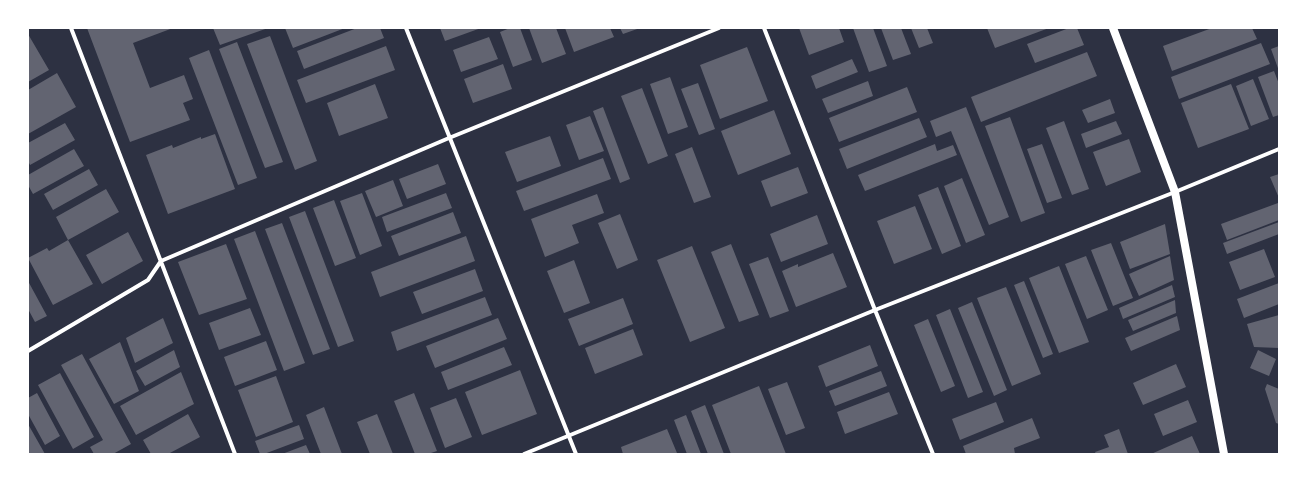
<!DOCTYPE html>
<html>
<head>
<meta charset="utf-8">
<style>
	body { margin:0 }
	#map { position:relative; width:1307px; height:482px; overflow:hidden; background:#2d3142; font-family:"Fira Sans",sans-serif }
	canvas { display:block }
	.frame { position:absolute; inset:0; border:29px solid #fff; pointer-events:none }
</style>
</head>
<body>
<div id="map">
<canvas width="1307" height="482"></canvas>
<div class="frame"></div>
</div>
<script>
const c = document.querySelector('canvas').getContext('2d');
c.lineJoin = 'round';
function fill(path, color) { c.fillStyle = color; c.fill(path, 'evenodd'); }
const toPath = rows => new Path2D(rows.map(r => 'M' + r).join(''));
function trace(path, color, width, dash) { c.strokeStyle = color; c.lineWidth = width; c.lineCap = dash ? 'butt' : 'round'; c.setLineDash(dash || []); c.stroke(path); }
const building = toPath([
	[87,28,173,28,133,43,150,88,184,75,193,99,183,103,190,120,130,142],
	[213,28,268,28,220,45],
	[285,28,345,28,293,48],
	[357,28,380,28,384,38,304,69,297,51],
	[440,28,481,28,445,41],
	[510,28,520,28,532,60,513,67,500,32],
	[529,28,556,28,566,54,542,63],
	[565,28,610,28,614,37,574,52],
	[620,28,640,28,623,34],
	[799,28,839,28,844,42,809,55],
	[853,28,873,28,887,66,869,72],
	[881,28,901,28,911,54,893,60],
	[911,28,927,28,933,43,919,48],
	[987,28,1049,28,995,48],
	[1069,28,1077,28,1084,45,1035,63,1027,44],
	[1212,28,1252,28,1257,39,1172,71,1163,46],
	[28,34,49,70,28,82],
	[270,36,317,161,295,170,247,44],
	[489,37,498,59,461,72,453,50],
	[237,42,283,162,265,168,219,49],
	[1261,43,1270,64,1179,99,1171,77],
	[386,46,395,70,306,103,297,80],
	[1279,46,1279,71,1271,49],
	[747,47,768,101,720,119,700,65],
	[209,50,257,178,238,185,189,58],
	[1087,52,1097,76,981,122,971,97],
	[852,59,858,72,816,89,811,76],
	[503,64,512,89,473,103,464,79],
	[1274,71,1279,84,1279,115,1273,117,1258,77],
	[57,73,76,107,28,134,28,90],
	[670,77,688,127,668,134,650,84],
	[1253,79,1269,119,1251,126,1236,86],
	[868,81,873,96,828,113,822,99],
	[698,83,715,129,699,135,681,89],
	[375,84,388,118,339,136,327,103],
	[1231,84,1249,129,1198,148,1181,103],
	[907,87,917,112,839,142,829,118],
	[642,88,668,156,648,164,621,96],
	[1110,99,1115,113,1088,123,1082,110],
	[603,107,630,179,620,183,593,111],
	[966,107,1009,217,989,225,951,131,936,137,930,121],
	[774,110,791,154,738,175,721,131],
	[590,116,604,151,579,160,566,125],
	[1010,117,1045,213,1021,222,985,126],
	[919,118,927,137,847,169,839,149],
	[1064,121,1089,189,1072,195,1046,128],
	[1116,121,1122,134,1086,148,1081,134],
	[65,123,75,140,30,165,28,161,28,143],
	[215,134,235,189,168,214,146,155,172,145,173,148,201,137,201,139],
	[550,136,561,166,517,182,505,152],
	[1129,139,1141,172,1106,186,1093,152],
	[935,144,937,151,953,145,957,155,865,191,858,175],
	[1042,144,1062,198,1047,203,1027,149],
	[692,147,711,197,694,203,675,154],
	[74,149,84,166,33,194,28,185,28,175],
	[603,158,611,179,524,211,516,191],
	[438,164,446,184,407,199,399,179],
	[798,167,808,193,771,207,761,181],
	[89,169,98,185,53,210,44,194],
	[1279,174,1279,198,1270,177],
	[962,178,985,235,966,243,944,186],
	[393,180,403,206,376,217,365,191],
	[938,187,961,246,942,254,918,195],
	[106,189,119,212,68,240,56,217],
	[362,193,382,246,360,255,340,201],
	[446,193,452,208,387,232,382,217],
	[597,194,604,213,572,225,579,243,545,257,531,219],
	[334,200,356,258,335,266,313,208],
	[1278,203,1279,220,1227,240,1221,224],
	[915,206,932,249,894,264,877,221],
	[305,211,354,341,338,347,289,217],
	[453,212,461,233,399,256,391,236],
	[620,214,638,260,617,269,598,223],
	[817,215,828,244,781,262,770,234],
	[1279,222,1279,234,1227,254,1223,243],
	[282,223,330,349,313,355,265,229],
	[1165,224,1170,254,1130,269,1120,242],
	[255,231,305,363,284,371,234,239],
	[128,232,143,261,102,284,86,255],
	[466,236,475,261,380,297,371,272],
	[68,240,93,284,53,305,28,258,47,248,49,251],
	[1111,243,1133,298,1113,306,1091,250],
	[226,244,247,299,199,315,178,262],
	[731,244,759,315,739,322,711,252],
	[692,246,725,328,690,342,657,260],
	[1264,249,1275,277,1240,290,1229,262],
	[833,253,847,287,796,307,782,271,798,264,798,267],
	[1086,256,1108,310,1087,319,1065,264],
	[1170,256,1174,280,1139,296,1129,274],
	[768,257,789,311,770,318,749,264],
	[574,260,590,303,564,313,547,271],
	[1059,266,1089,342,1059,353,1029,278],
	[475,269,483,291,422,314,413,292],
	[28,281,47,316,35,322,28,309],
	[1024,281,1053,354,1043,358,1014,285],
	[1279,283,1279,304,1244,318,1237,299],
	[1172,285,1175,297,1123,319,1119,308],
	[1006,287,1041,374,1012,386,977,298],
	[485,297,492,315,397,351,391,332],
	[623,298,633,324,579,346,568,319],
	[1175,300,1176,313,1133,331,1128,320],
	[972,302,1007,390,994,396,958,308],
	[250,308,261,335,219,350,209,323],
	[950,309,983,392,968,398,936,315],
	[1279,315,1279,348,1254,347,1247,324],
	[1177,316,1180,330,1131,351,1125,338],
	[163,318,173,343,135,363,126,338],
	[498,318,507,339,435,368,426,346],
	[928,319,955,386,941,392,914,325],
	[633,329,643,355,595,374,585,348],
	[266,341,277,370,235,386,224,357],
	[120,342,139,391,114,404,89,359],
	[870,345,878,366,826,387,818,366],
	[504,347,512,365,448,390,441,372],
	[174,350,180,367,145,386,136,371],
	[1258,350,1276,359,1269,376,1250,368],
	[82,354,131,444,113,454,94,454,90,447,103,440,61,365],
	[1176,364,1186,387,1143,405,1133,383],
	[520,370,537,414,482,435,465,392],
	[881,371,887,386,835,406,829,391],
	[181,372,194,404,136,435,120,406],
	[60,373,94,437,73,449,38,385],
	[276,376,293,422,256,437,238,390],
	[787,382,805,428,786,435,768,389],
	[1267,384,1279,389,1279,424,1276,423,1265,389],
	[759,386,786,454,731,454,712,405],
	[889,392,898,414,845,434,837,412],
	[37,393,60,436,45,445,28,414,28,398],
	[414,393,437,451,428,454,415,454,394,401],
	[456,398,472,437,445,448,430,408],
	[1188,400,1197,422,1163,436,1154,414],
	[996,402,1004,422,960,440,952,419],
	[705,405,724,454,708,454,691,411],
	[324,407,342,454,321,454,306,415],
	[188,414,200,437,168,454,151,454,143,440],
	[377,414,393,454,370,454,357,422],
	[686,415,701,454,687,454,674,420],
	[1032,418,1040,438,1014,448,1015,454,966,454,963,446],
	[28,424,45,454,28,454],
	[299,425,304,439,264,454,260,454,255,441],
	[667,429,677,453,674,454,623,454,621,447],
	[1119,429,1128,454,1096,454,1095,452,1109,447,1104,435],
	[1192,436,1200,454,1151,454],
	[306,445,310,454,282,454]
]);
const minor = toPath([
	[71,28,235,454],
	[406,28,576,454],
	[764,28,875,310,933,454],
	[28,351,148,280,161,261,449,138,719,28],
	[524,454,875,310,1175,192,1279,149]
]);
const secondary = toPath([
	[1113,28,1175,192,1224,454]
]);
fill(building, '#626471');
trace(minor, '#fff', 4);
trace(secondary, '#fff', 8);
</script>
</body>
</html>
